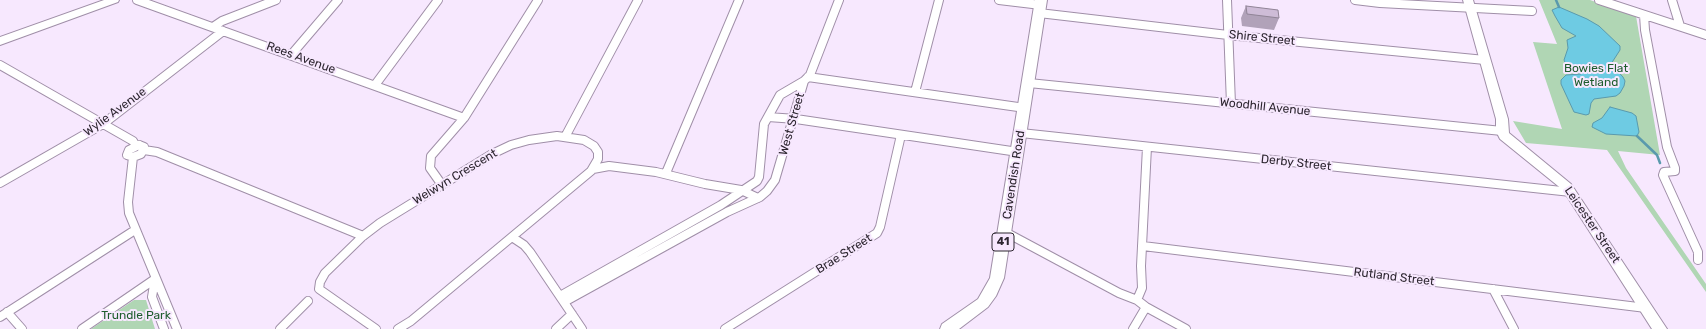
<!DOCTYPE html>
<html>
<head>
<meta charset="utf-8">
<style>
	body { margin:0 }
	canvas { display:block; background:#f7e8fe }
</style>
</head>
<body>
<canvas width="1706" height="329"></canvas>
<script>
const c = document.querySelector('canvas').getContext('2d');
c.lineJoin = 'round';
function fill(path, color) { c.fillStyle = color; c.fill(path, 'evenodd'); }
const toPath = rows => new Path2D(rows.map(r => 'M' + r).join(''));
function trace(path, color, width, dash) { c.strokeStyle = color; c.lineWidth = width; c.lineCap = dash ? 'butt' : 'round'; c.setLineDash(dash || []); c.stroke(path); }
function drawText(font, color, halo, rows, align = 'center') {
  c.font = font + ' Rubik,sans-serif'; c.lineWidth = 4; c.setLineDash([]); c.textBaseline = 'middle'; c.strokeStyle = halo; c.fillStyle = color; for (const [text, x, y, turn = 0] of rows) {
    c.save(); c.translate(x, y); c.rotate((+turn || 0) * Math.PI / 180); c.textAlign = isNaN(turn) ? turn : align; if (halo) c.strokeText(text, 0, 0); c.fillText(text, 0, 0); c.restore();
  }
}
const green = toPath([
	[1539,0,1590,0,1636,16,1660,155,1618,151,1626,168,1706,284,1706,292,1607,150,1526,143,1513,121,1562,129,1533,42,1557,44],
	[134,300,146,300,155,329,91,329]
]);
const water = toPath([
	[1559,7,1587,19,1599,26,1620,46,1620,50,1611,64,1623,77,1625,81,1624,86,1620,93,1616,96,1594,99,1591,103,1589,114,1586,115,1574,112,1561,84,1561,80,1566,75,1581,74,1566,65,1564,60,1568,48,1567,40,1576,36,1562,28,1555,16,1552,10,1559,7],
	[1610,107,1632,113,1636,116,1639,132,1637,136,1606,134,1592,127,1593,123,1602,118,1610,107]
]);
const stream = toPath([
	[1556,0,1559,7],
	[1637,136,1657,155,1660,163]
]);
const street = toPath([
	[137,0,464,118],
	[999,0,1041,5],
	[1227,0,1231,104],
	[1355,0,1380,3,1532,11],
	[1599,0,1706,35],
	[1672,0,1680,26],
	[1039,13,1228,35,1485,60],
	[1644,15,1645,30,1667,147,1675,168,1675,171,1664,172,1663,175,1698,252,1698,260],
	[213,27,222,21,276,0],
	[291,55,338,0],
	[0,65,133,141,136,146],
	[808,77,1025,108],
	[1029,83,1502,131],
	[375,85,438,0],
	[915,92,939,0],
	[768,117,796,119,1018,152],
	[1021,133,1571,192],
	[565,137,638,0],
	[139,145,144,147,141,154,133,157,127,155,129,150,139,145],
	[144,150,157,152,363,236],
	[133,157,128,202,129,213,177,329],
	[593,169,609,166,656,172,705,184,741,190,758,198],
	[666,173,739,0],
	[0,183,103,124,223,31],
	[442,185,430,168,431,156,464,118,538,0],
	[1005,232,1119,293,1137,300,1146,307,1186,329],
	[512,237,524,245,530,252,582,329],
	[1143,246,1646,308],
	[155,279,152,297,164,329],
	[1493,289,1514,329],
	[560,296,721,205,757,181,759,177,764,124,780,95,804,81,810,75,839,0],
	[1137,300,1142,288,1141,266,1147,147],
	[564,302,727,212,760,197,767,191,775,180,804,81],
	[7,312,22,329],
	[0,317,135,230],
	[82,329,155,279],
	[280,329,308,301],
	[376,329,319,289,320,282,325,273,363,236,380,223,492,154,511,145,529,140,557,136,584,140,594,146,598,152,598,159,591,171,411,321,398,329],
	[556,329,572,314],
	[725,329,877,233,880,227,901,135],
	[1133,329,1146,307]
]);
const secondary = toPath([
	[104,0,119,0,118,2,0,45,0,37,104,0],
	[1463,0,1473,0,1508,119,1509,133,1571,184,1667,329,1652,329,1563,190,1500,139,1496,131,1496,119,1463,0]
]);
const primary = toPath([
	[1035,0,1047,0,1004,278,996,296,988,307,959,329,940,329,942,324,978,299,990,278,1035,0]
]);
const wall = toPath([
	[1246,6,1279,18,1274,30,1242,26,1241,18]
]);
const building = toPath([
	[1246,6,1278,10,1279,18,1247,14,1246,6]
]);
const shields = [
	[1003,242,22]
];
const shieldNames = [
	["41",1003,242]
];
const streetNames = [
	["Shire Street",1262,38,6],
	["Rees Avenue",301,58,20],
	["Woodhill Avenue",1265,107,6],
	["Wylie Avenue",115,112,-36],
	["West Street",792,124,-74],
	["Derby Street",1296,163,6],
	["Cavendish Road",1014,175,-81],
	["Welwyn Crescent",455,177,-31],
	["Leicester Street",1592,225,56],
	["Brae Street",844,254,-32],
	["Rutland Street",1394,277,7]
];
const parkNames = [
	["Bowies Flat",1596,69],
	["Wetland",1596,83],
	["Trundle Park",136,316]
];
fill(green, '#b0d6b4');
fill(water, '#6ecbe3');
trace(water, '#5a9aad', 1);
trace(stream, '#5a9aad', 2.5);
trace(street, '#a08fa8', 10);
trace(secondary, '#a08fa8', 2);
trace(primary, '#a08fa8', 2);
trace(street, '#fff', 8);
fill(secondary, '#fff');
fill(primary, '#fff');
fill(wall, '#b1a2b9');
fill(building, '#cebcd7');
trace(building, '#908496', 1);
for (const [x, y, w] of shields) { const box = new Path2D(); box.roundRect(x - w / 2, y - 9, w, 18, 3); c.fillStyle = '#f7e8fe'; c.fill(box); trace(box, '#2d2630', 1); }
drawText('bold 11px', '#2d2630', null, shieldNames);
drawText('12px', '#2d2630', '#f7e8fe', streetNames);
drawText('12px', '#1e5d2d', '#f7e8fe', parkNames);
</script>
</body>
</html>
